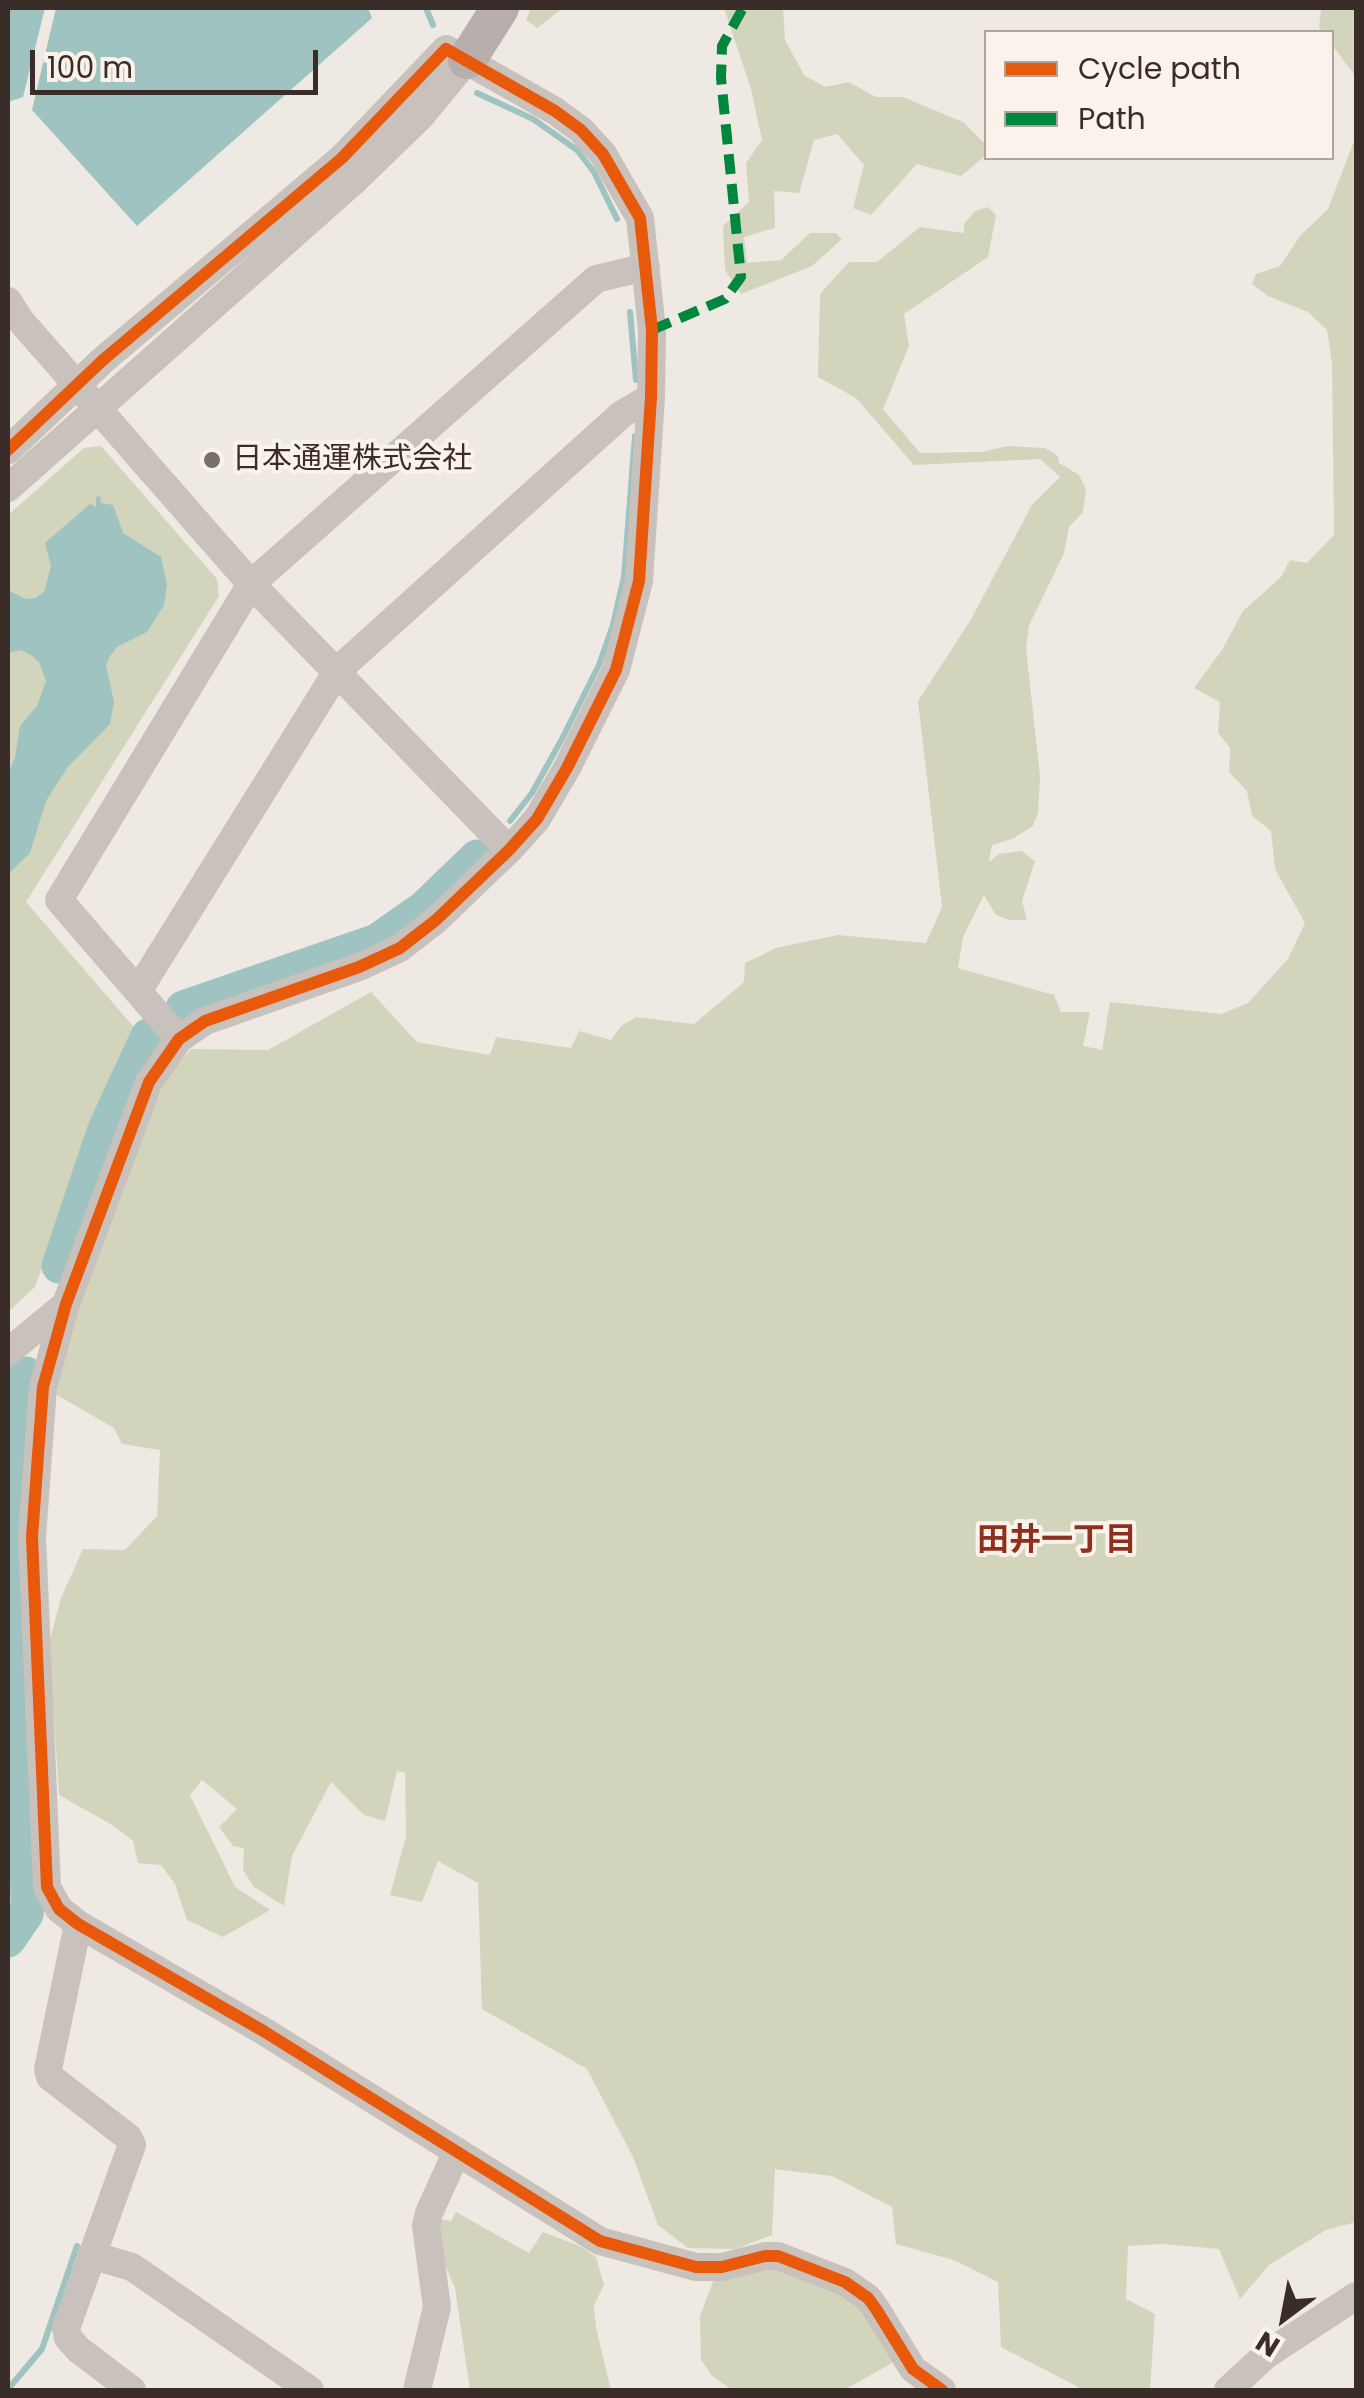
<!DOCTYPE html>
<html>
<head>
<meta charset="utf-8">
<style>
	body { margin:0 }
	#map { position:relative; width:1364px; height:2398px; overflow:hidden; background:#efe9e3; font-family:Poppins,sans-serif }
	canvas { display:block }
	.frame { position:absolute; inset:0; border:10px solid #3a2d29; pointer-events:none }
	.legend { position:absolute; left:984px; top:30px; width:350px; height:130px; box-sizing:border-box; background:#fbf3eb; border:2px solid #aea49d; margin:0; padding:12px 18px; list-style:none; font-size:30px; color:#3a2d29 }
	.legend li { display:flex; align-items:center; gap:20px; height:50px }
	.legend b { width:50px; border:2px solid #aea49d }
	.north { position:absolute; left:1234px; top:2268px; width:100px; height:100px; -webkit-text-stroke:8px #fbf3eb; paint-order:stroke; rotate:212deg; font-size:28px; font-weight:700; line-height:40px; text-align:center; color:#3a2d29 }
	.north::after { content:''; display:block; margin:auto; width:35px; height:45px; background:#3a2d29; clip-path:polygon(50% 0,100% 100%,50% 72%,0 100%) }
	.scale { position:absolute; left:30px; top:50px; width:288px; height:45px; box-sizing:border-box; border:5px solid #3a2d29; border-top:0; padding-left:12px; font-size:30px; line-height:35px; white-space:nowrap; color:#3a2d29; -webkit-text-stroke:8px #fbf3eb; paint-order:stroke }
</style>
</head>
<body>
<div id="map">
<canvas width="1364" height="2398"></canvas>
<div class="frame"></div>
<ul class="legend">
<li><b style="height:12px;background:#e8590c"></b>Cycle path</li>
<li><b style="height:12px;background:#00873e"></b>Path</li>
</ul>
<div class="north">N</div>
<div class="scale">100 m</div>
</div>
<script>
const c = document.querySelector('canvas').getContext('2d');
c.lineJoin = 'round';
function fill(path, color) { c.fillStyle = color; c.fill(path, 'evenodd'); }
const toPath = rows => new Path2D(rows.map(r => 'M' + r).join(''));
function trace(path, color, width, dash) { c.strokeStyle = color; c.lineWidth = width; c.lineCap = dash ? 'butt' : 'round'; c.setLineDash(dash || []); c.stroke(path); }
function drawText(font, color, halo, rows, align = 'center') {
  c.font = font + ' Poppins,"Noto Sans JP",sans-serif'; c.lineWidth = 8; c.setLineDash([]); c.textBaseline = 'middle'; c.strokeStyle = halo; c.fillStyle = color; for (const [text, x, y, turn = 0] of rows) {
    c.save(); c.translate(x, y); c.rotate((+turn || 0) * Math.PI / 180); c.textAlign = isNaN(turn) ? turn : align; if (halo) c.strokeText(text, 0, 0); c.fillText(text, 0, 0); c.restore();
  }
}
const green = toPath([
	[531,8,563,8,537,28,526,20],
	[724,8,783,8,785,40,804,75,825,87,849,82,876,97,903,97,963,122,985,144,984,157,961,176,917,164,871,215,853,208,864,165,837,134,814,140,799,193,774,191,775,228,744,237,747,263,781,260,810,233,836,233,842,239,812,266,741,294,725,270,723,226,749,202,746,163,762,140,751,89],
	[1317,8,1356,8,1356,77,1332,45,1332,32,1323,32,1319,27,1321,10],
	[1356,136,1356,2222,1326,2230,1269,2265,1240,2299,1219,2249,1162,2244,1128,2246,1126,2299,1155,2314,1150,2390,1084,2390,1001,2347,998,2282,954,2260,896,2244,892,2207,832,2176,775,2169,772,2235,736,2249,688,2248,658,2225,633,2157,587,2069,482,2009,478,1883,438,1861,422,1902,390,1895,406,1836,405,1773,397,1771,385,1821,364,1815,331,1782,292,1856,284,1906,254,1887,243,1870,244,1848,233,1846,219,1827,237,1809,202,1780,190,1795,235,1887,270,1910,223,1937,187,1920,175,1884,161,1865,138,1863,133,1841,114,1826,59,1795,49,1643,61,1598,83,1549,125,1550,157,1516,160,1450,122,1444,114,1428,55,1394,77,1304,166,1078,191,1049,268,1050,371,992,417,1042,490,1055,496,1037,571,1048,579,1031,611,1040,621,1026,636,1017,694,1024,744,982,745,963,776,948,838,935,926,943,942,907,918,701,970,621,1032,505,1060,477,1040,459,914,465,856,398,818,377,820,294,849,262,877,262,920,227,964,233,964,224,975,211,988,207,996,215,988,257,904,314,909,346,883,409,920,453,982,452,1007,446,1045,448,1058,456,1059,463,1079,475,1086,489,1083,512,1069,527,1064,553,1029,626,1026,648,1040,776,1038,813,1033,826,1012,839,992,845,989,862,999,854,1022,851,1035,861,1022,901,1027,920,1009,920,996,915,984,895,963,937,958,968,1054,995,1061,1012,1090,1012,1083,1046,1102,1050,1110,1002,1221,1014,1248,1003,1288,959,1305,923,1275,869,1271,831,1252,816,1247,791,1229,772,1230,748,1218,733,1220,702,1194,688,1222,650,1243,611,1281,577,1290,560,1307,563,1334,535,1332,363,1327,330,1308,312,1268,296,1252,284,1256,274,1280,266,1300,236,1328,209],
	[101,446,217,579,219,596,26,902,138,1032,49,1268,42,1268,35,1287,8,1312,8,515,84,448],
	[456,2212,529,2253,543,2232,582,2247,596,2257,604,2285,594,2305,596,2328,611,2390,470,2390,455,2288,445,2265,437,2219,451,2221],
	[749,2270,780,2270,832,2289,867,2312,894,2362,844,2390,732,2390,712,2376,701,2360,700,2316,714,2279]
]);
const water = toPath([
	[8,8,45,8,23,97,8,102],
	[56,8,368,8,372,18,137,226,32,110],
	[100,496,101,503,113,505,123,533,161,557,167,585,164,605,147,632,117,647,110,656,106,665,114,702,110,724,67,768,46,801,30,853,8,874,8,775,15,757,20,726,37,706,46,681,39,662,31,655,21,650,8,653,8,590,25,599,35,598,44,592,51,566,45,543,90,504,96,507,96,497]
]);
const stream = toPath([
	[426,8,433,25],
	[477,93,533,119,577,150,594,172,617,219],
	[630,312,636,380],
	[510,821,532,793,563,737,599,665,613,625,624,577,635,436],
	[8,2389,42,2349,77,2246]
]);
const river = toPath([
	[183,1008,377,941,424,908,477,857],
	[59,1266,105,1129,148,1036],
	[8,1940,26,1914,28,1903,25,1770,12,1573,26,1374]
]);
const minor = toPath([
	[8,301,20,320,251,584,509,850],
	[8,450,103,360,342,158,446,49,555,111,581,130,603,154,640,218,652,330,651,397,639,581,616,670,567,768,537,819,509,850,436,920,400,948,359,967,205,1021,179,1039,149,1082,66,1304,43,1387,32,1537,47,1887,59,1909,78,1924,265,2032,600,2241,696,2267,722,2267,765,2256,778,2256,845,2282,868,2298,876,2309,913,2369,942,2390],
	[8,488,356,179,420,117,467,60],
	[138,991,338,670,622,414,651,397],
	[179,1039,59,900,251,584,596,279,646,267],
	[8,1352,65,1305],
	[78,1924,48,2069,50,2077,128,2137,132,2145,66,2328,68,2338,79,2350,132,2390],
	[91,2255,132,2267,310,2390],
	[417,2390,437,2307,426,2226,429,2213,457,2151],
	[1228,2390,1266,2355,1356,2296]
]);
const major = toPath([
	[467,60,500,8]
]);
const quiet = toPath([
	[652,330,725,299,741,277,721,78,722,46,743,8]
]);
const cycleway = toPath([
	[8,450,103,360,342,158,446,49,555,111,581,130,603,154,640,218,652,330,651,397,639,581,616,670,567,768,537,819,509,850,436,920,400,948,359,967,205,1021,179,1039,149,1082,66,1304,43,1387,32,1537,47,1887,59,1909,78,1924,265,2032,600,2241,696,2267,722,2267,765,2256,778,2256,845,2282,868,2298,876,2309,913,2369,942,2390]
]);
const markers = [
	[212,460,10,"#796f6a"]
];
const poiNames = [
	["日本通運株式会社",232,460]
];
const neighbourhoodNames = [
	["田井一丁目",1057,1542]
];
fill(green, '#d2d5bc');
fill(water, '#9ec3c1');
trace(stream, '#9ec3c1', 6);
trace(river, '#9ec3c1', 35);
trace(minor, '#c8c1bc', 28);
trace(major, '#b7afab', 38);
trace(quiet, '#00873e', 10, [20, 10]);
trace(cycleway, '#e8590c', 12);
for (const [x, y, r, color] of markers) { const dot = new Path2D(); dot.arc(x, y, r, 0, 2 * Math.PI); c.fillStyle = color; c.fill(dot); trace(dot, '#fbf3eb', 4); }
drawText('30px', '#3a2d29', '#fbf3eb', poiNames, 'left');
drawText('bold 32px', '#8e301d', '#fbf3eb', neighbourhoodNames);
</script>
</body>
</html>
